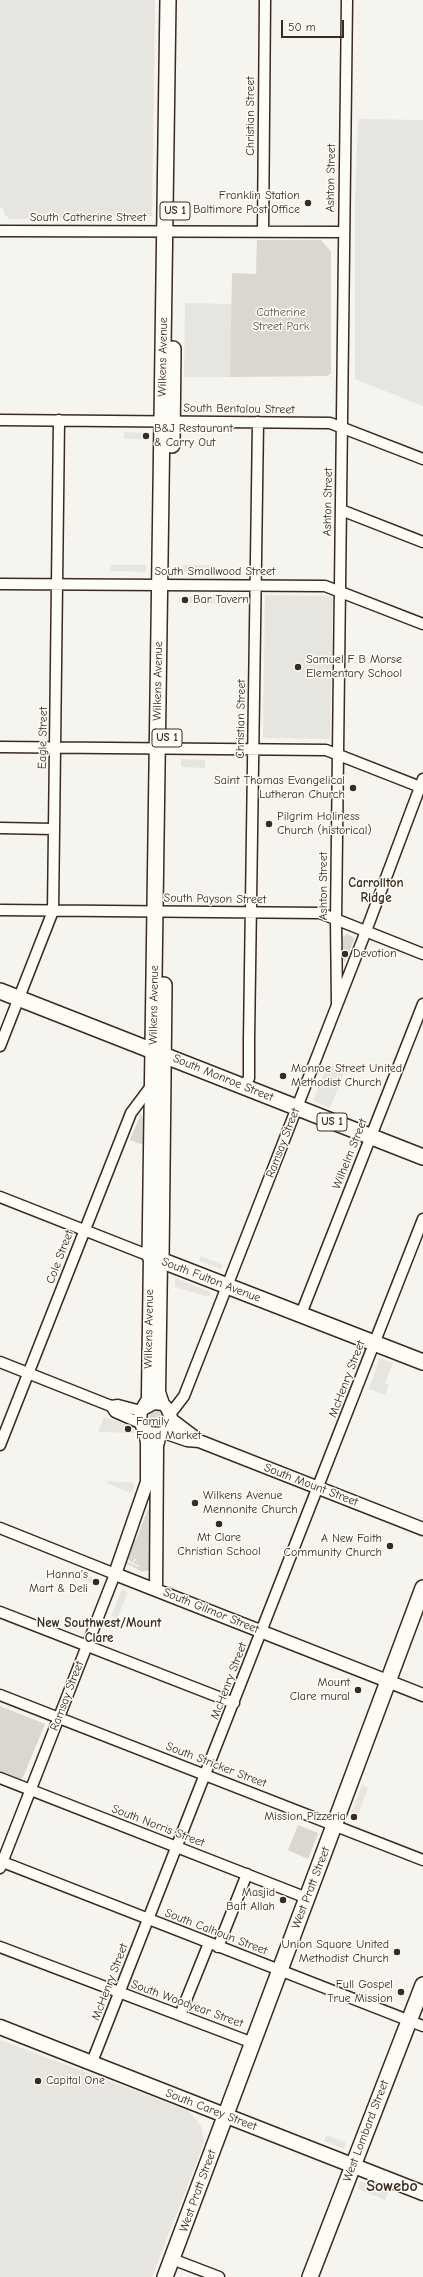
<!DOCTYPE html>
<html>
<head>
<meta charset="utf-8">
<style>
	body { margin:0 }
	#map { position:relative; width:423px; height:2277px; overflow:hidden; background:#f5f4ee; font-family:"Comic Neue",sans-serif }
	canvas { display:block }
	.scale { position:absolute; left:281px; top:20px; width:63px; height:18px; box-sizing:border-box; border:2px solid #3b2a1e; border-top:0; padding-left:5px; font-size:12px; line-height:14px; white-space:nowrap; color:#3b2a1e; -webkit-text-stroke:3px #fdfcf7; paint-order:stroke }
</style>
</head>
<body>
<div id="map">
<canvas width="423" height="2277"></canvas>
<div class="scale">50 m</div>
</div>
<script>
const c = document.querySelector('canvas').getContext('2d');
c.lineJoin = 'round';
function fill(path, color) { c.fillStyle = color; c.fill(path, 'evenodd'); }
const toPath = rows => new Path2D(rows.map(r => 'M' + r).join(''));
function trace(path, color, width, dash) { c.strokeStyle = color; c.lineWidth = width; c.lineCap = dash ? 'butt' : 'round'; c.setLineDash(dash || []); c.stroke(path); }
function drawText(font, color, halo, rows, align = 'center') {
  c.font = font + ' "Comic Neue",sans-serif'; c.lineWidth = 3; c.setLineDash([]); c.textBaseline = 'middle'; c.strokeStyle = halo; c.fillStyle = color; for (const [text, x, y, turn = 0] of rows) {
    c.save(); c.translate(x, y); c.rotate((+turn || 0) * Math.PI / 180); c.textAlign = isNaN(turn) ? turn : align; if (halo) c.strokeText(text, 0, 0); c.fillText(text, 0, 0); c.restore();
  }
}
const built = toPath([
	[0,0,155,0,152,216,14,219,9,219,4,213,3,208,0,208],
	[358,119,423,120,423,406,355,379,355,200],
	[185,303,232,304,230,377,184,377],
	[124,432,148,433,148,439,124,439],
	[111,565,146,565,146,572,110,571],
	[183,565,215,565,215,572,183,572],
	[265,595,333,596,330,739,263,738],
	[183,596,215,597,215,604,183,603],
	[181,759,205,760,205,768,181,767],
	[328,1064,345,1071,330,1108,313,1101],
	[201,1256,223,1265,221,1269,199,1261],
	[175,1278,211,1292,209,1297,175,1287],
	[380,1358,393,1363,385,1383,389,1385,385,1395,369,1389],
	[104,1417,134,1427,134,1433,98,1432],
	[107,1481,134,1483,133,1491,130,1493,107,1483],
	[73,1570,99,1580,97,1585,71,1576],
	[122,1589,128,1592,117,1619,111,1616],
	[362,1785,368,1788,356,1819,350,1816],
	[0,2040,189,2111,201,2126,204,2143,152,2277,0,2277],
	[327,2135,346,2143,344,2149,324,2141],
	[360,2181,388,2192,385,2200,358,2189]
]);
const green = toPath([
	[257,240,321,240,331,252,331,373,327,376,230,377,232,273,256,274],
	[347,934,353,937,354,940,345,962,343,960,343,937],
	[141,1114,144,1119,143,1144,141,1144,130,1140],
	[153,1410,159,1411,163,1417,162,1422,157,1425,151,1424,148,1420,149,1415],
	[148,1509,154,1510,151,1564,150,1570,142,1572,132,1566,133,1564,138,1567,140,1566,133,1563,136,1560,135,1558,132,1563,128,1559,127,1562,132,1564,131,1566,125,1563,132,1540,136,1540],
	[0,1706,45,1724,21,1782,0,1773],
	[298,1825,318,1833,308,1859,288,1850]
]);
const minor = toPath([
	[0,231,344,232],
	[263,232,265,0],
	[0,420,330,423,423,459],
	[341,510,423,542],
	[0,584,325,586,423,624],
	[0,747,326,750,423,788],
	[0,828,54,829],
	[0,910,320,913,423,954],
	[337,1004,336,920,347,0],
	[0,1046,53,911,59,420],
	[244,1087,249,1078,249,1039,258,422],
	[0,1197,150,1256],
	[301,1314,423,1004],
	[0,1362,111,1406,118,1405,141,1411],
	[111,1406,115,1412,140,1423],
	[171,1413,184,1396,366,931,423,779],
	[0,1445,131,1113,152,1085],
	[0,1528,115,1574,0,1868],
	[0,1612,234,1703],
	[0,1695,423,1860],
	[0,1778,307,1898],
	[0,1861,423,2026],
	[0,1947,253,2043],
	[218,1947,247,1874],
	[180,2015,209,1943],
	[92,2062,423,1219],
	[172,2259,219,2277]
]);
const tertiary = toPath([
	[161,1260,159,1392,163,1404],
	[143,1409,154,1403,163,1404,167,1408,172,1420,167,1430,160,1434,149,1433,142,1426,140,1419,141,1411,148,1399,148,1394,150,1256],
	[172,1420,197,1439],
	[144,1430,147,1442,147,1482,115,1574,423,1695],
	[164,1432,187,1440,199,1441,423,1529],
	[156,1590,157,1446,160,1434]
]);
const secondary = toPath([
	[0,2027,423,2193]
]);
const primary = toPath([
	[168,0,150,1256,423,1362],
	[172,445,173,349],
	[0,991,423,1157],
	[161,1260,164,985],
	[165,2277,423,1588],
	[310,2277,423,1985]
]);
const markers = [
	[308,203,4,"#3b2a1e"],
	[146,436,4,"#3b2a1e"],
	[185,600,4,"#3b2a1e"],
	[298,667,4,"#3b2a1e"],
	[353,788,4,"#3b2a1e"],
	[269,824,4,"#3b2a1e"],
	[345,954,4,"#3b2a1e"],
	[283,1076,4,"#3b2a1e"],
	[128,1429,4,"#3b2a1e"],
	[195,1503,4,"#3b2a1e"],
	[219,1524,4,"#3b2a1e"],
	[390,1546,4,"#3b2a1e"],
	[96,1582,4,"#3b2a1e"],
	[358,1690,4,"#3b2a1e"],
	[354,1817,4,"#3b2a1e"],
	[283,1900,4,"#3b2a1e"],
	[397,1952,4,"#3b2a1e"],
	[401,1992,4,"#3b2a1e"],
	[38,2081,4,"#3b2a1e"]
];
const shields = [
	[175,211,30],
	[167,738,30],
	[332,1122,30]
];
const shieldNames = [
	["US 1",175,211],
	["US 1",167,738],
	["US 1",332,1122]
];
const streetNames = [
	["Christian Street",251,116,-90],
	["Ashton Street",331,178,-89],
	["South Catherine Street",88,218],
	["Wilkens Avenue",163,357,-89],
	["South Bentalou Street",239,409,1],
	["Ashton Street",328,502,-89],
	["South Smallwood Street",215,572],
	["Wilkens Avenue",158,681,-89],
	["Christian Street",241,719,-89],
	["Eagle Street",43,738,-89],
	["Ashton Street",324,886,-90],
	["South Payson Street",215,899,1],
	["Wilkens Avenue",154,1005,-89],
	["South Monroe Street",223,1078,22],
	["Ramsay Street",283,1143,-69],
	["Wilhelm Street",350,1154,-68],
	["Cole Street",60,1257,-69],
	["South Fulton Avenue",211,1280,21],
	["Wilkens Avenue",149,1329,-89],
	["McHenry Street",347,1379,-69],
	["South Mount Street",311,1485,21],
	["South Gilmor Street",211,1611,22],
	["McHenry Street",229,1681,-69],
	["Ramsay Street",67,1696,-69],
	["South Stricker Street",216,1765,21],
	["South Norris Street",158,1826,21],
	["West Pratt Street",311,1888,-69],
	["South Calhoun Street",216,1932,21],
	["McHenry Street",110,1982,-69],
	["South Woodyear Street",187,2004,20],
	["South Carey Street",211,2110,21],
	["West Lombard Street",366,2131,-69],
	["West Pratt Street",198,2191,-70]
];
const poiNames = [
	["Franklin Station",300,196],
	["Baltimore Post Office",300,210],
	["B&J Restaurant",154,429,"left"],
	["& Carry Out",154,443,"left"],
	["Bar Tavern",193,600,"left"],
	["Samuel F B Morse",306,660,"left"],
	["Elementary School",306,674,"left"],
	["Saint Thomas Evangelical",345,781],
	["Lutheran Church",345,795],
	["Pilgrim Holiness",277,817,"left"],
	["Church (historical)",277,831,"left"],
	["Devotion",353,954,"left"],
	["Monroe Street United",291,1069,"left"],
	["Methodist Church",291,1083,"left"],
	["Family",136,1422,"left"],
	["Food Market",136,1436,"left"],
	["Wilkens Avenue",203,1496,"left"],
	["Mennonite Church",203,1510,"left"],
	["Mt Clare",219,1538,"center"],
	["Christian School",219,1552,"center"],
	["A New Faith",382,1539],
	["Community Church",382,1553],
	["Hanna's",88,1575],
	["Mart & Deli",88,1589],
	["Mount",350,1683],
	["Clare mural",350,1697],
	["Mission Pizzeria",346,1817],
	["Masjid",275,1893],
	["Bait Allah",275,1907],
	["Union Square United",389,1945],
	["Methodist Church",389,1959],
	["Full Gospel",393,1985],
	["True Mission",393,1999],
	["Capital One",46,2081,"left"]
];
const parkNames = [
	["Catherine",281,313],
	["Street Park",281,327]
];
const neighbourhoodNames = [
	["Carrollton",376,883],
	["Ridge",376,898],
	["New Southwest/Mount",99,1623],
	["Clare",99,1638]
];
const districtNames = [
	["Sowebo",392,2186]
];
fill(built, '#e7e5df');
fill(green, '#dad6d0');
trace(minor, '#3b2a1e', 13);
trace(tertiary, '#3b2a1e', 15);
trace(secondary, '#3b2a1e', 17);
trace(primary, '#3b2a1e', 18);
trace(minor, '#fdfcf7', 10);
trace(tertiary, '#fdfcf7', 12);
trace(secondary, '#fdfcf7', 14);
trace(primary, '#fdfcf7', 15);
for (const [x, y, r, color] of markers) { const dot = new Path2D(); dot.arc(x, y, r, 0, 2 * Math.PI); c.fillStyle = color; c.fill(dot); trace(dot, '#fdfcf7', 1.5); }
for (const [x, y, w] of shields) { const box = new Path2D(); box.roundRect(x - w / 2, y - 9, w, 18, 3); c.fillStyle = '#fdfcf7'; c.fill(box); trace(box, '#3b2a1e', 1); }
drawText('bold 11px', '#3b2a1e', null, shieldNames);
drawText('12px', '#3b2a1e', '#fdfcf7', streetNames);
drawText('12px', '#3b2a1e', '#fdfcf7', poiNames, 'right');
drawText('12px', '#63554a', '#fdfcf7', parkNames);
drawText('bold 13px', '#3b2a1e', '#fdfcf7', neighbourhoodNames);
drawText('bold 16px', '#3b2a1e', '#fdfcf7', districtNames);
</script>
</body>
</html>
